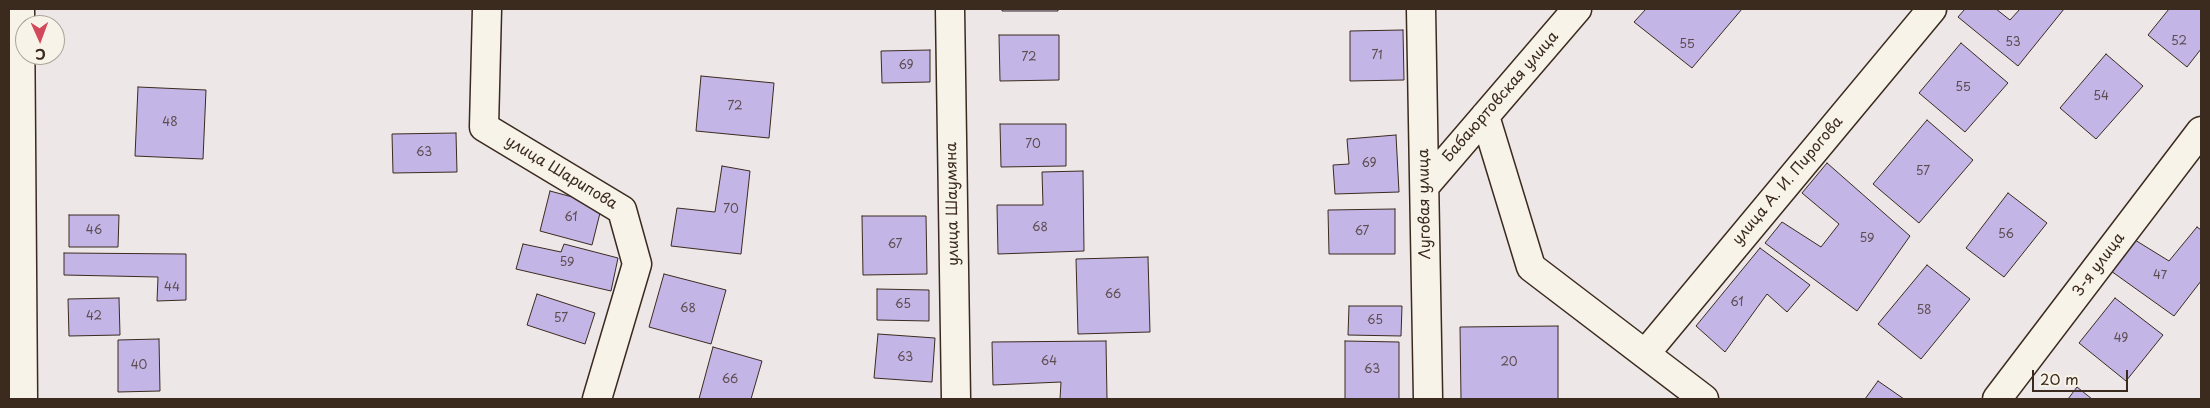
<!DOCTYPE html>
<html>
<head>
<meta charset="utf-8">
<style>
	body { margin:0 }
	#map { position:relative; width:2210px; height:408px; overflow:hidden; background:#ede7e8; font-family:"Playpen Sans",sans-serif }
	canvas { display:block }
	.frame { position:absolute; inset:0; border:10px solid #3b2a1e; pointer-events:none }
	.north { position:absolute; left:15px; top:15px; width:50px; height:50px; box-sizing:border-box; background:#f7f3e8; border:1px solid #aca397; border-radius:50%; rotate:178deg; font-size:14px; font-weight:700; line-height:20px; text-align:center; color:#3b2a1e }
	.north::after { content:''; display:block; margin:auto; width:18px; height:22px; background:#d1495b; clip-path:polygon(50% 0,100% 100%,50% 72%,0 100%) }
	.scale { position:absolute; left:2032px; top:370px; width:96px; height:22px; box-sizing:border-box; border:2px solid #3b2a1e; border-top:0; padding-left:6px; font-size:15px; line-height:18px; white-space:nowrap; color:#3b2a1e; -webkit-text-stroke:4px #f7f3e8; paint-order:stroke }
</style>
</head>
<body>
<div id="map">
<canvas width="2210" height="408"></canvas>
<div class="frame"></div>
<div class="north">С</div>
<div class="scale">20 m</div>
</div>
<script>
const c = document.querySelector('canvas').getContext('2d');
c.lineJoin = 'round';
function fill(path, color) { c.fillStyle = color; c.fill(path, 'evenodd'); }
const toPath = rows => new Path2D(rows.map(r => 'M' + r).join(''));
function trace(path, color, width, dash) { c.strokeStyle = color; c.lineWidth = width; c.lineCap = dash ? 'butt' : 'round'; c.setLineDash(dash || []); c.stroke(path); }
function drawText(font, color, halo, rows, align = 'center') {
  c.font = font + ' "Playpen Sans",sans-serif'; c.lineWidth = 4; c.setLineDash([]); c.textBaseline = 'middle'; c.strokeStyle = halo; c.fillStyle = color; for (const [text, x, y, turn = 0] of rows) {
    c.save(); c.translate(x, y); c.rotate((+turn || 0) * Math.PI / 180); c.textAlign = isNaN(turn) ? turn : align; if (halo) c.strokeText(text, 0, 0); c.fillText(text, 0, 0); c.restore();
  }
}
const building = toPath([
	[1002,9,1058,9,1058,11,1002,11,1002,9],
	[1646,9,1742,9,1692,68,1634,22,1646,9],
	[1965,9,1996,9,2010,20,2020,9,2064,9,2018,66,1958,17,1965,9],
	[2169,9,2201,9,2201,49,2187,67,2148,35,2169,9],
	[1403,30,1404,80,1350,81,1350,31,1403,30],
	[999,35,1059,35,1059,80,1000,81,999,35],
	[1961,43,2008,83,1965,132,1919,93,1961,43],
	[930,50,930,82,882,83,881,51,930,50],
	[2106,54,2143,86,2096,139,2060,108,2106,54],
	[701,76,774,83,769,138,696,131,701,76],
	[138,87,206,90,203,159,135,156,138,87],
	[1927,120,1973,160,1919,223,1873,184,1927,120],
	[1000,124,1066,124,1066,166,1001,167,1000,124],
	[456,133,457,172,393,173,392,134,456,133],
	[1396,135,1399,192,1335,194,1333,165,1349,164,1347,139,1396,135],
	[1827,163,1910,236,1857,311,1765,243,1782,222,1821,247,1839,224,1802,193,1827,163],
	[722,166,750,171,741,254,671,246,677,208,715,212,722,166],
	[1083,171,1084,251,998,254,997,205,1043,205,1042,172,1083,171],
	[550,191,602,205,592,245,540,231,550,191],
	[2008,193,2047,223,2004,277,1966,248,2008,193],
	[1395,209,1395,254,1329,254,1328,210,1395,209],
	[69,215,119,215,118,247,69,247,69,215],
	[862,216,926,216,927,274,863,275,862,216],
	[2197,227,2201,230,2201,281,2174,316,2111,271,2135,240,2169,261,2197,227],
	[523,244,561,252,564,244,618,258,611,291,516,269,523,244],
	[1760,248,1810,285,1787,312,1767,294,1725,352,1696,326,1760,248],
	[64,253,186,254,186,300,157,301,158,277,64,275,64,253],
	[1148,257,1150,332,1078,334,1076,259,1148,257],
	[1927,265,1970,299,1921,359,1878,324,1927,265],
	[664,274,726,290,711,344,649,327,664,274],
	[877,289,929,290,929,321,877,320,877,289],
	[537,294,595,313,585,344,527,325,537,294],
	[119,298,120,335,69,336,68,299,119,298],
	[2115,298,2163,335,2126,381,2079,343,2115,298],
	[1349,306,1402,306,1401,336,1348,335,1349,306],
	[1558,326,1558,399,1461,399,1460,327,1558,326],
	[878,334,935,338,932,382,874,378,878,334],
	[159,339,160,391,118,392,118,340,159,339],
	[1106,341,1107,399,1060,399,1061,382,993,385,992,342,1106,341],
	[1345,341,1399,342,1399,399,1345,399,1345,341],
	[713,347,762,361,751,399,699,399,713,347],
	[1878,381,1904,399,1865,399,1878,381],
	[2077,387,2092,399,2068,399,2077,387]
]);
const minor = toPath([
	[20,9,23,399],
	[487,9,484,127,622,210,637,264,597,399],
	[950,9,956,399],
	[1421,9,1428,399],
	[1485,116,1531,267,1704,399],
	[1425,186,1577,9],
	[1645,354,1932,9],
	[1997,399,2201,131]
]);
const numberNames = [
	["52",2179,42],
	["53",2013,43],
	["55",1687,45],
	["71",1377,56],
	["72",1029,58],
	["69",906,66],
	["55",1963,88],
	["54",2101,97],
	["72",735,107],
	["48",170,123],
	["70",1033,145],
	["63",424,153],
	["69",1369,164],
	["57",1923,172],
	["70",731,210],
	["61",571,218],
	["68",1040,228],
	["46",94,231],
	["67",1362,232],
	["56",2006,235],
	["59",1867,239],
	["67",895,245],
	["59",567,263],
	["47",2160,276],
	["44",172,288],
	["66",1113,295],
	["61",1737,303],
	["65",903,305],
	["68",688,309],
	["58",1924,311],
	["42",94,317],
	["57",561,319],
	["65",1375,321],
	["49",2121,339],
	["63",905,358],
	["64",1049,362],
	["20",1509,363],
	["40",139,366],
	["63",1372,370],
	["66",730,380]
];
const streetNames = [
	["Бабаюртовская улица",1501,97,-49],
	["улица Шарипова",561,173,31],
	["улица А. И. Пирогова",1788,181,-50],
	["улица Шаумяна",953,204,-91],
	["Луговая улица",1425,204,-91],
	["3-я улица",2099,265,-53]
];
fill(building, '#c3b5e6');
trace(building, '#3b2a1e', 1);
trace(minor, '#3b2a1e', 31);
trace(minor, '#f7f3e8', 28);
drawText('12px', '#5d4d50', null, numberNames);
drawText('15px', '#3b2a1e', '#f7f3e8', streetNames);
</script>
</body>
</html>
